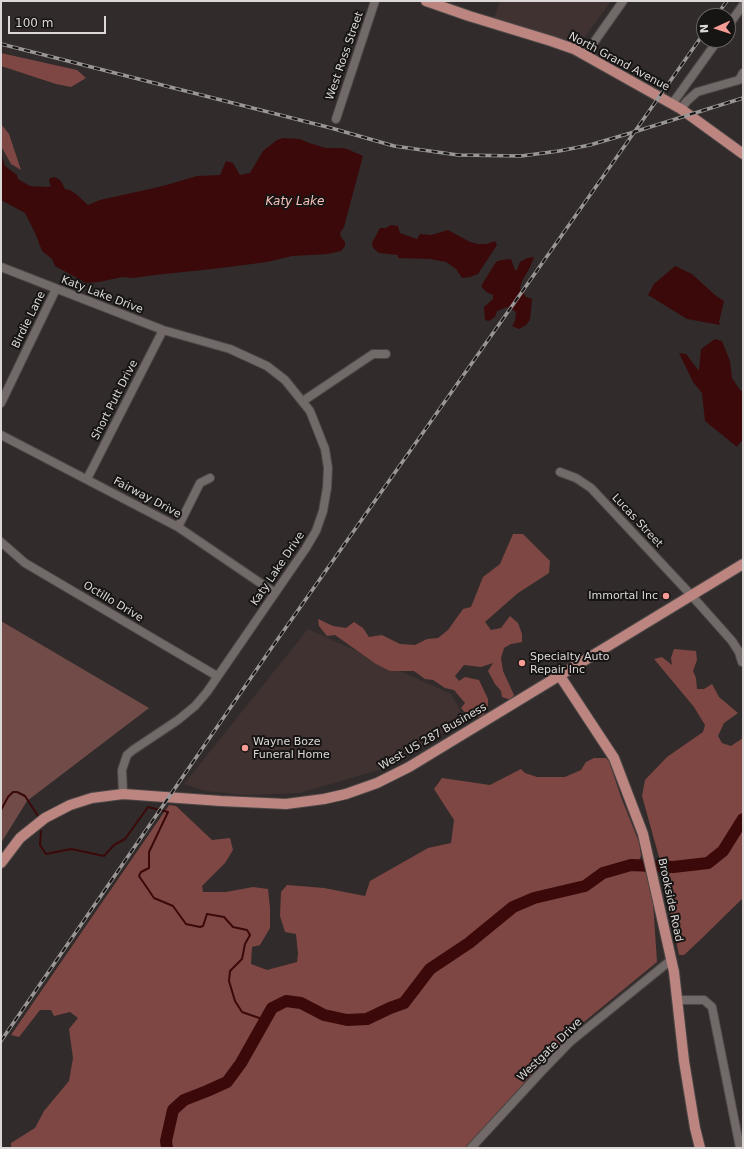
<!DOCTYPE html>
<html>
<head>
<meta charset="utf-8">
<style>
	body { margin:0 }
	#map { position:relative; width:744px; height:1149px; overflow:hidden; background:#312c2b; font-family:"DejaVu Sans",sans-serif }
	canvas { display:block }
	.frame { position:absolute; inset:0; border:2px solid #dcd8d7; pointer-events:none }
	.north { position:absolute; left:696px; top:8px; width:40px; height:40px; box-sizing:border-box; background:#171514; border:1px solid #666362; border-radius:50%; rotate:267deg; font-size:11px; font-weight:700; line-height:16px; text-align:center; color:#dcd8d7 }
	.north::after { content:''; display:block; margin:auto; width:14px; height:18px; background:#f59c95; clip-path:polygon(50% 0,100% 100%,50% 72%,0 100%) }
	.scale { position:absolute; left:8px; top:16px; width:98px; height:18px; box-sizing:border-box; border:2px solid #dcd8d7; border-top:0; padding-left:5px; font-size:12px; line-height:14px; white-space:nowrap; color:#dcd8d7; -webkit-text-stroke:3px #171514; paint-order:stroke }
</style>
</head>
<body>
<div id="map">
<canvas width="744" height="1149"></canvas>
<div class="frame"></div>
<div class="north">N</div>
<div class="scale">100 m</div>
</div>
<script>
const c = document.querySelector('canvas').getContext('2d');
c.lineJoin = 'round';
function fill(path, color) { c.fillStyle = color; c.fill(path, 'evenodd'); }
const toPath = rows => new Path2D(rows.map(r => 'M' + r).join(''));
function trace(path, color, width, dash) { c.strokeStyle = color; c.lineWidth = width; c.lineCap = dash ? 'butt' : 'round'; c.setLineDash(dash || []); c.stroke(path); }
function drawText(font, color, halo, rows, align = 'center') {
  c.font = font + ' "DejaVu Sans",sans-serif'; c.lineWidth = 4; c.setLineDash([]); c.textBaseline = 'middle'; c.strokeStyle = halo; c.fillStyle = color; for (const [text, x, y, turn = 0] of rows) {
    c.save(); c.translate(x, y); c.rotate((+turn || 0) * Math.PI / 180); c.textAlign = isNaN(turn) ? turn : align; if (halo) c.strokeText(text, 0, 0); c.fillText(text, 0, 0); c.restore();
  }
}
const built = toPath([
	[500,1,611,1,579,45,573,44,494,18],
	[308,629,451,694,465,719,385,768,300,793,245,795,205,791,184,784]
]);
const green = toPath([
	[1,621,149,708,27,801,1,843]
]);
const forest = toPath([
	[1,53,77,70,86,78,71,87,56,84,1,66],
	[1,124,9,134,21,170,11,164,1,146],
	[513,534,523,534,550,561,549,573,518,593,485,622,491,630,501,628,510,616,518,623,522,634,522,642,511,644,504,648,501,658,503,671,514,695,511,700,502,697,501,691,495,684,488,671,493,663,481,667,464,665,455,676,459,681,465,677,479,680,488,699,488,707,483,716,470,718,461,708,465,703,454,690,445,688,433,680,425,679,414,671,390,671,376,664,335,635,327,636,319,626,318,619,333,626,346,628,354,622,363,628,369,637,382,635,400,644,415,645,427,639,438,638,448,630,463,609,471,607,483,577,500,564],
	[674,649,696,651,697,660,693,671,696,678,697,689,704,689,712,684,719,697,738,713,724,723,718,736,722,743,731,746,743,738,743,898,699,941,684,955,679,955,659,857,642,796,645,780,667,757,703,732,705,725,694,707,654,659,662,657,672,665,671,658],
	[594,758,606,758,609,761,621,797,639,842,641,856,636,866,648,874,653,902,657,962,568,1035,465,1148,11,1148,11,1143,35,1128,44,1111,69,1081,73,1058,69,1029,78,1018,70,1012,54,1016,51,1010,40,1010,19,1037,11,1035,169,805,176,806,212,840,230,838,233,850,225,863,202,886,203,892,226,892,253,887,268,889,270,908,270,928,260,945,252,947,251,964,267,970,297,962,298,954,296,934,285,932,280,916,281,892,287,885,324,888,365,896,370,881,428,848,451,843,454,820,434,789,442,778,490,785,521,769,525,773,537,777,565,777,581,770,586,762]
]);
const water = toPath([
	[283,138,300,139,309,143,326,148,341,148,347,149,363,156,344,227,340,233,341,237,345,242,345,246,341,251,328,254,292,256,267,262,221,268,155,275,133,278,122,277,99,282,86,283,55,266,52,259,42,251,36,235,25,213,1,200,1,153,5,166,17,175,18,179,30,186,48,187,51,186,49,181,50,178,55,177,61,181,65,189,70,190,76,194,88,205,100,200,163,186,197,176,220,175,226,161,233,163,240,175,250,173,263,151,277,140],
	[391,225,398,226,400,233,417,239,420,234,431,235,448,230,470,242,478,244,486,244,495,241,497,245,478,274,470,277,462,278,456,269,446,262,430,259,398,258,398,255,379,253,373,248,372,243,380,228,386,228],
	[534,257,530,267,522,281,520,288,526,297,532,299,530,320,526,325,519,329,512,326,515,321,516,313,515,311,507,307,497,311,495,317,489,321,485,320,484,307,493,299,493,295,486,292,481,286,496,262,501,260,511,259,515,270,517,270,520,262,527,258],
	[675,266,692,274,715,295,724,301,719,322,720,325,687,319,648,295,654,284],
	[715,339,722,341,730,361,732,378,740,390,743,391,743,439,737,447,705,421,702,393,693,382,679,353,686,354,699,371,701,349]
]);
const stream = toPath([
	[1,810,8,797,13,792,17,792,25,796,38,816],
	[41,831,40,845,46,854,71,849,104,856,114,845,125,839,148,807,168,812,149,852,149,868,141,872,139,876,154,898,173,906,186,924,200,927,203,926,207,914,224,917,233,927,247,930,250,935,245,944,242,959,230,971,229,981,235,1001,242,1012,265,1020]
]);
const river = toPath([
	[167,1148,166,1141,173,1110,184,1100,207,1091,227,1082,241,1063,272,1008,286,1001,301,1003,324,1015,347,1020,367,1019,390,1008,404,1003,430,969,469,943,513,907,534,898,585,886,603,873,631,865,673,867,708,863,723,851,743,819]
]);
const minor = toPath([
	[728,26,743,5],
	[585,55,623,1],
	[672,104,718,40],
	[681,109,687,101,697,92,739,80,743,73],
	[336,119,375,1],
	[1,267,163,330,230,349,267,366,285,380,310,411,325,449,328,468,327,488,323,511,316,531,306,548,207,692,195,706,178,720,133,750,127,755,122,770,123,794],
	[303,401,373,354,386,354],
	[1,403,56,289],
	[1,435,178,527,275,593],
	[560,472,576,478,591,488,692,596,732,641,739,652,742,662],
	[87,479,163,330],
	[178,527,200,483,210,478],
	[1,542,25,563,217,676],
	[677,1000,704,1000,712,1007,740,1148],
	[471,1148,541,1072,570,1042,671,960]
]);
const major = toPath([
	[426,1,469,16,551,41,574,49,681,109,743,154],
	[560,676,614,758,643,834,674,972,684,1061,695,1128,700,1148],
	[1,863,20,838,45,818,70,805,92,798,123,794,221,801,286,804,324,799,346,794,377,783,409,767,743,564]
]);
const rail = toPath([
	[716,16,727,1],
	[1,44,331,128,394,146,458,155,521,156,559,151,590,145,634,132,743,98],
	[1,1041,268,653,704,33]
]);
const markers = [
	[666,596,4,"#f59c95"],
	[522,663,4,"#f59c95"],
	[245,748,4,"#f59c95"]
];
const streetNames = [
	["West Ross Street",345,56,-71],
	["North Grand Avenue",619,62,28],
	["Katy Lake Drive",102,295,21],
	["Birdie Lane",29,320,-64],
	["Short Putt Drive",115,400,-63],
	["Fairway Drive",147,498,28],
	["Lucas Street",637,521,47],
	["Katy Lake Drive",278,569,-56],
	["Octillo Drive",113,602,31],
	["West US 287 Business",433,737,-30],
	["Brookside Road",670,900,78],
	["Westgate Drive",550,1050,-44]
];
const poiNames = [
	["Immortal Inc",658,596,"right"],
	["Specialty Auto",530,657],
	["Repair Inc",530,670],
	["Wayne Boze",253,742],
	["Funeral Home",253,755]
];
const waterNames = [
	["Katy Lake",295,202]
];
fill(built, '#3f3231');
fill(green, '#714b48');
fill(forest, '#7f4743');
fill(water, '#3b090a');
trace(stream, '#3b090a', 2);
trace(river, '#3b090a', 12);
trace(minor, '#4c4746', 10);
trace(major, '#4c4746', 12);
trace(minor, '#716a69', 8);
trace(major, '#bc8580', 10);
trace(rail, '#9a9695', 3.5);
trace(rail, '#171514', 2, [6]);
for (const [x, y, r, color] of markers) { const dot = new Path2D(); dot.arc(x, y, r, 0, 2 * Math.PI); c.fillStyle = color; c.fill(dot); trace(dot, '#171514', 1.5); }
drawText('11px', '#dcd8d7', '#171514', streetNames);
drawText('11px', '#dcd8d7', '#171514', poiNames, 'left');
drawText('italic 12px', '#fac2bd', '#171514', waterNames);
</script>
</body>
</html>
